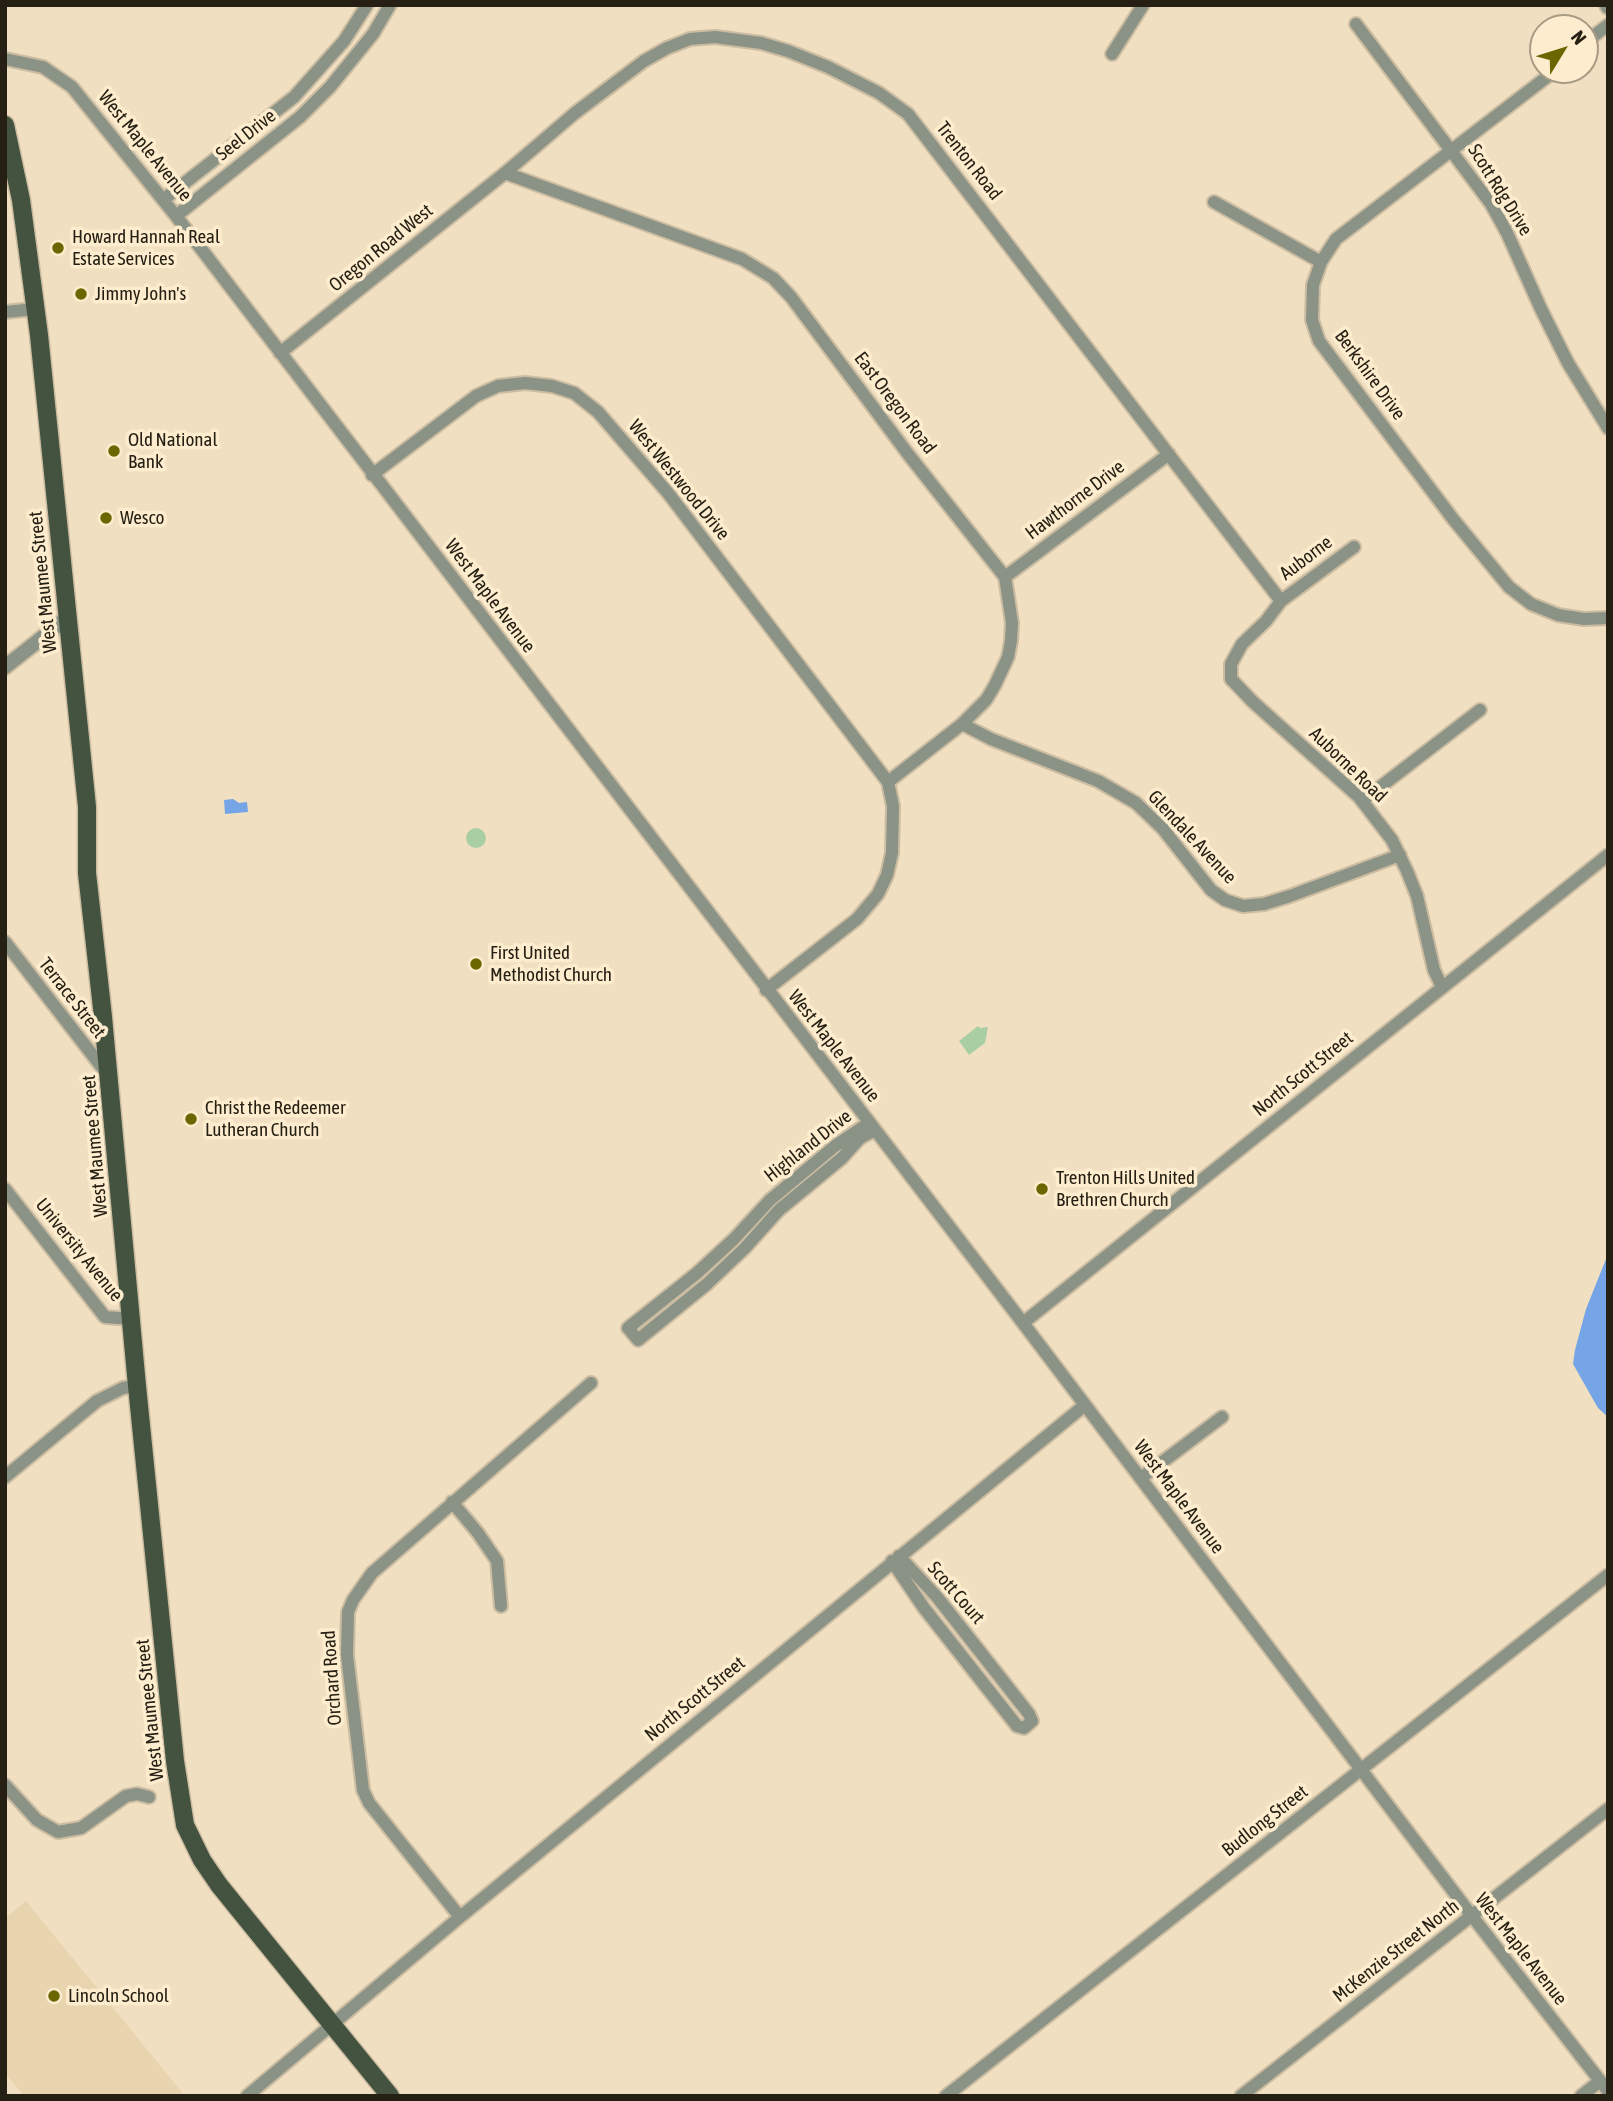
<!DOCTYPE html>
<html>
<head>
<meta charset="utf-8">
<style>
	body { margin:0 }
	#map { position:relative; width:1613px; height:2101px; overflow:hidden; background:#f0e0c1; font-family:"Asap Condensed",sans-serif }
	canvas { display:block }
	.frame { position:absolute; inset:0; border:7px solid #262014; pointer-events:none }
	.north { position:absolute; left:1529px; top:14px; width:70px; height:70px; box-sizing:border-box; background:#fdedce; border:2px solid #a79b84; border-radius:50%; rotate:52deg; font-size:19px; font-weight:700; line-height:28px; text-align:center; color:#262014 }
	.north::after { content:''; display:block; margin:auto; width:24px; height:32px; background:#6b6700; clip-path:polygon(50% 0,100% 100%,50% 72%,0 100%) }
</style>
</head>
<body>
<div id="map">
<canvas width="1613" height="2101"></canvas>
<div class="frame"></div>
<div class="north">N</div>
</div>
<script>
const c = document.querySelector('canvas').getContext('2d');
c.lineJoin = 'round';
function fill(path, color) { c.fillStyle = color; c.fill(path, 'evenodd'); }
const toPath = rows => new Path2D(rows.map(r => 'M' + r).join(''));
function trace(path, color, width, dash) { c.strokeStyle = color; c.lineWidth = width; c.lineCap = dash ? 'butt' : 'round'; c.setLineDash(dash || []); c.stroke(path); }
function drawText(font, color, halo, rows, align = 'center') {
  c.font = font + ' "Asap Condensed",sans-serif'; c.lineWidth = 7; c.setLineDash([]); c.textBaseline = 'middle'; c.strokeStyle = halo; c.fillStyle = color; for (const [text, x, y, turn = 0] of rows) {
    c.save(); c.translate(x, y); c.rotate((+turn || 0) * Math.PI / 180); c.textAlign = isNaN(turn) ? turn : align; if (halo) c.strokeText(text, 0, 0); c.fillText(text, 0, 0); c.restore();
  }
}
const built = toPath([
	[26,1901,185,2096,24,2096,5,2073,5,1918]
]);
const green = toPath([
	'466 838a10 10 0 1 1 20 0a10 10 0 1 1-20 0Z',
	[978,1026,980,1028,988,1027,985,1043,969,1055,959,1041]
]);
const water = toPath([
	[233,799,239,803,247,802,248,812,225,814,224,800],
	[1608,1254,1608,1417,1598,1408,1573,1364,1575,1350,1586,1309]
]);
const minor = toPath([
	[1356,24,1491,204,1507,233,1541,309,1568,363,1608,428],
	[1587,47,1587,41,1608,25],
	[1112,54,1143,5],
	[5,59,43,67,72,87,176,216,1023,1323,1472,1916,1608,2091],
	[1556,70,1336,239,1321,262,1313,285,1312,320,1319,341,1453,519,1509,587,1531,604,1558,615,1584,619,1608,618],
	[505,173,742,259,773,278,791,297,908,454,1005,577,1012,623,1011,641,1008,657,995,685,986,700,962,724,888,782],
	[163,200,294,97,344,41,367,5],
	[1214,202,1321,262],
	[176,216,300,117,330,87,373,34,390,5],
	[5,312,35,309],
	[280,353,505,173,575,113,644,61,667,48,690,39,715,37,761,43,788,51,828,67,879,93,908,114,1281,601],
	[372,475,476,396,498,386,525,383,552,386,574,393,598,412,668,493,888,782,893,806,892,853,887,875,878,894,857,919,766,990],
	[1354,547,1281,601,1266,621,1242,644,1231,664,1231,679,1253,702,1359,797,1392,840,1407,871,1417,896,1434,970,1442,987],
	[1005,577,1169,454],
	[962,724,991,739,1098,781,1136,803,1163,829,1211,890,1225,900,1243,906,1264,904,1290,896,1400,855],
	[1362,801,1480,710],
	[5,942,108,1075],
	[869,1123,835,1146,770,1200,734,1239,697,1273,628,1328,638,1340,707,1284,745,1248,779,1210,842,1158,860,1138,875,1130],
	[5,1189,105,1317,132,1319],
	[1023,1323,1608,855],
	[5,1477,97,1401,123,1388,137,1386],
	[1141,1478,1222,1417],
	[452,1502,478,1533,497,1561,501,1606],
	[892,1561,924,1608,1017,1726,1024,1728,1032,1721,1029,1714,937,1597,899,1556],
	[5,1785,37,1820,58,1832,81,1828,126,1796,137,1794,149,1797],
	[460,1917,369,1803,363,1790,347,1655,348,1612,353,1600,372,1573,591,1383],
	[247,2096,460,1917,1085,1405],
	[946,2096,1608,1575],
	[1241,2096,1608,1809],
	[1581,2096,1600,2081]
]);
const tertiary = toPath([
	[1607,5,1608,7],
	[5,667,67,618]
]);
const primary = toPath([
	[5,125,21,200,39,335,87,807,87,873,103,1017,137,1386,175,1761,185,1825,202,1860,219,1885,390,2096]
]);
const markers = [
	[58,248,7,"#6b6700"],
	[81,294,7,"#6b6700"],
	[114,451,7,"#6b6700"],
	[106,518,7,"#6b6700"],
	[476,964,7,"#6b6700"],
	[191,1119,7,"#6b6700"],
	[1042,1189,7,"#6b6700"],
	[54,1996,7,"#6b6700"]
];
const streetNames = [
	["Seel Drive",246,135,-38],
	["West Maple Avenue",145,146,51],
	["Trenton Road",969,161,52],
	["Scott Rdg Drive",1500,190,58],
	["Oregon Road West",381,248,-39],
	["Berkshire Drive",1370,375,54],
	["East Oregon Road",895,403,53],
	["West Westwood Drive",679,480,51],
	["Hawthorne Drive",1075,500,-37],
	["Auborne",1306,558,-37],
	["West Maumee Street",43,582,-96],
	["West Maple Avenue",490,596,53],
	["Auborne Road",1348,765,44],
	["Glendale Avenue",1192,837,47],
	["Terrace Street",72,998,52],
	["West Maple Avenue",834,1046,52],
	["North Scott Street",1303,1074,-39],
	["West Maumee Street",95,1146,-95],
	["Highland Drive",808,1146,-38],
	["University Avenue",79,1250,51],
	["West Maple Avenue",1179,1497,53],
	["Scott Court",956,1593,49],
	["Orchard Road",332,1678,-94],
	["North Scott Street",695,1699,-39],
	["West Maumee Street",150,1710,-96],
	["Budlong Street",1265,1821,-38],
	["West Maple Avenue",1521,1949,52],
	["McKenzie Street North",1396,1951,-38]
];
const poiNames = [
	["Howard Hannah Real",72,237],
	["Estate Services",72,259],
	["Jimmy John's",95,294],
	["Old National",128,440],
	["Bank",128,462],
	["Wesco",120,518],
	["First United",490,953],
	["Methodist Church",490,975],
	["Christ the Redeemer",205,1108],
	["Lutheran Church",205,1130],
	["Trenton Hills United",1056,1178],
	["Brethren Church",1056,1200],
	["Lincoln School",68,1996]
];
fill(built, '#e8d4af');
fill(green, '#aacea4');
fill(water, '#75a4e7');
trace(minor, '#ccbda2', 16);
trace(tertiary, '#ccbda2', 18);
trace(primary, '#ccbda2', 21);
trace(minor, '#8b9387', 12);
trace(tertiary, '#8b9387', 14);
trace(primary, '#44533f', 18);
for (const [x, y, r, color] of markers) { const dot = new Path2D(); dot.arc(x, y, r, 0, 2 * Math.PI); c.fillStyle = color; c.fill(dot); trace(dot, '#fdedce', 2.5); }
drawText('19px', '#262014', '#fdedce', streetNames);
drawText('19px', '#262014', '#fdedce', poiNames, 'left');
</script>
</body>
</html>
